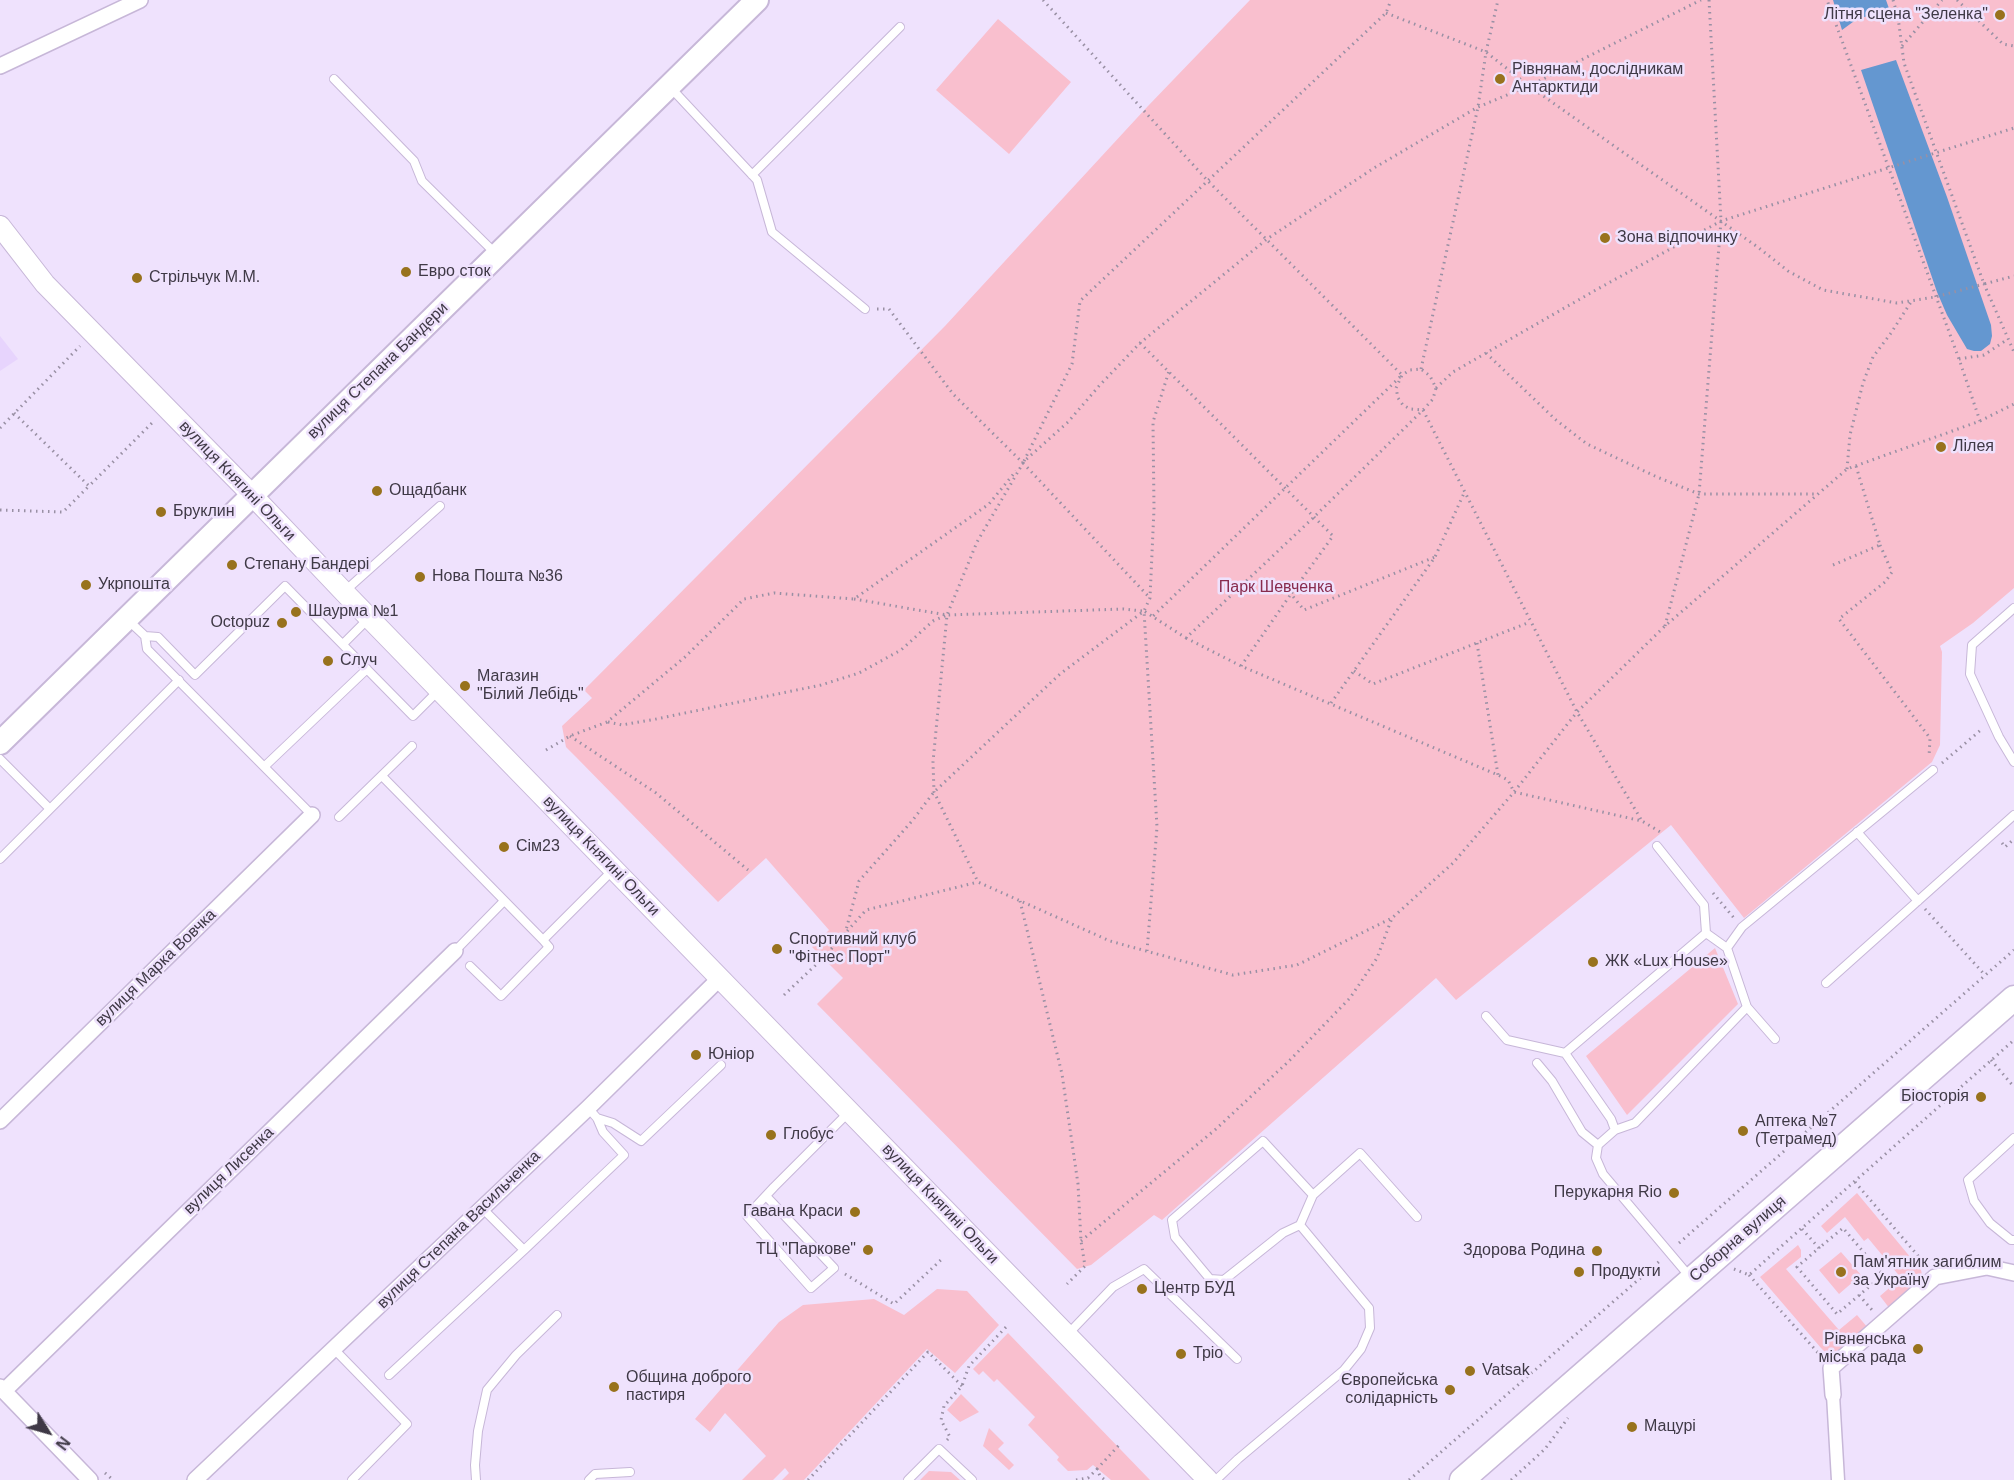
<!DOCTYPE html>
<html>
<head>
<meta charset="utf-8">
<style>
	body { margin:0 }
	#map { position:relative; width:2014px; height:1480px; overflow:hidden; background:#efe2fd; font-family:Helvetica,sans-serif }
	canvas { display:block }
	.north { position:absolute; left:18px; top:1402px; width:60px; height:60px; -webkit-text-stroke:4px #efe2fd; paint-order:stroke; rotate:127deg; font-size:16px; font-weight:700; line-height:24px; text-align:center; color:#3f3946 }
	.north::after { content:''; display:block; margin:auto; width:21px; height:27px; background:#3f3946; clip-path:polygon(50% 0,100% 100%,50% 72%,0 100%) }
</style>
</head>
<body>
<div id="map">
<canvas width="2014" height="1480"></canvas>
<div class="north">N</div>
</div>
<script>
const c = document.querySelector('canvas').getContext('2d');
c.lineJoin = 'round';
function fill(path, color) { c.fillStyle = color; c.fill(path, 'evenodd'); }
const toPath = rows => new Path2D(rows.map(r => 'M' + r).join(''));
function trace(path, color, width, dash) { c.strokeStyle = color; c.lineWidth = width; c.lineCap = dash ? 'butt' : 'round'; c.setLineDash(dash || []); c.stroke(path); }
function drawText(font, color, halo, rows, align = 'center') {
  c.font = font + ' Helvetica,sans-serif'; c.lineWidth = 5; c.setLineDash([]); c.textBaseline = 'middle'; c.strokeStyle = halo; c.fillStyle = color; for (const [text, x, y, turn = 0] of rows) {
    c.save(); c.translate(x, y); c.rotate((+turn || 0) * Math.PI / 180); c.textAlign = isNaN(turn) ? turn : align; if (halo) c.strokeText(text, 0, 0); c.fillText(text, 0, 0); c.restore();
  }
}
const built = toPath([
	[0,336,18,359,0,371]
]);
const green = toPath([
	[1250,0,2014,0,2014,588,1973,623,1940,646,1942,652,1940,745,1932,762,1744,918,1671,825,1456,1000,1436,978,1162,1220,1154,1215,1091,1265,1077,1269,817,1004,843,978,812,947,829,930,766,858,718,902,576,757,566,747,562,726,592,698,584,690,945,326,1148,106],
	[998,19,1071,82,1009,154,936,90],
	[1715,948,1738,1004,1627,1115,1586,1056],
	[1857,1193,1921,1270,1922,1275,1920,1281,1890,1309,1880,1296,1901,1278,1868,1238,1864,1241,1845,1217,1827,1233,1821,1226],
	[1798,1245,1801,1250,1801,1257,1786,1269,1839,1330,1857,1315,1868,1328,1839,1352,1833,1355,1827,1354,1821,1348,1760,1277],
	[1841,1252,1861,1275,1839,1294,1819,1270],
	[937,1289,967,1291,999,1325,955,1373,927,1349,804,1480,782,1480,789,1473,785,1468,773,1480,742,1480,766,1456,725,1413,710,1432,695,1419,779,1322,803,1305,874,1299,904,1315],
	[1008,1333,1150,1480,1111,1480,1093,1465,1087,1470,1068,1471,1057,1460,1059,1457,1028,1425,1035,1417,997,1379,994,1382,983,1371,979,1375,973,1369],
	[961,1394,979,1412,960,1422,947,1410],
	[989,1428,1004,1443,998,1449,1014,1465,1009,1470,983,1446],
	[929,1471,951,1472,960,1480,920,1480]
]);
const water = toPath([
	[1833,0,1886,0,1893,20,1868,16,1857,19,1842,30],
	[1896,60,1947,197,1991,325,1992,336,1990,344,1981,351,1974,351,1967,349,1947,315,1937,292,1861,70]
]);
const path = toPath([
	[1043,0,1207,180,1402,375,1152,617],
	[1893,0,1898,17,1904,63,1984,284,2014,276],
	[1957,0,2003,44,2014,46],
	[1386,13,1486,52,1529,86,1759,248,1788,271,1823,290,1897,303,1935,297,1984,284,2014,352],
	[1902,46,1942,0],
	[877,309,889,309,953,394,1023,463,977,542,947,615,933,762,934,792,978,882,1110,941,1233,975,1297,965,1392,918,1453,863,1514,792,1577,712,1665,626,1847,469,1980,421,1959,359,1827,0],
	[1140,343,1333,536,1291,594,1304,610,1435,557],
	[1486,353,1556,420,1587,444,1657,477,1699,494,1817,494],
	[1959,359,1984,355,2008,339],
	[1421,369,1478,107,1486,52,1498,0],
	[1436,388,1453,372,1486,353,1594,291,1721,221,2014,128],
	[1423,410,1577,712,1642,821],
	[14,413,89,486,153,422],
	[1980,421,2014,404],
	[0,428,80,346],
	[1024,461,1072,364,1080,301,1386,13,1391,0],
	[1022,463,1068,422,1099,386,1140,343,1267,239,1374,168,1478,107,1529,86,1701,0],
	[1023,463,1149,597],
	[1847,469,1850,435,1863,383,1873,357,1891,333,1911,302],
	[0,510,63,512,89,486],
	[1880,545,1892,572,1885,582,1839,619,1930,738,1929,757],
	[1833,565,1880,545,1856,466],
	[854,599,947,615,1123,609,1142,611],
	[1665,626,1699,494,1721,221,1709,0],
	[1186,638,1241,666,1498,775,1508,780,1514,792,1642,821,1662,833],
	[1477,643,1498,775],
	[1241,666,1291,594],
	[1354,671,1373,684,1530,622],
	[1331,703,1435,557,1465,491],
	[608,722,622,725,656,719,821,685,859,673,901,650,933,621,947,615],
	[570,736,656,793,748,870],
	[546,750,570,736,607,722,685,657,744,599,774,593,854,599,989,504,1016,471],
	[1942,763,1982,729],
	[2002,843,2005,847,2014,839],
	[1713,893,1734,918],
	[1020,901,1062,1074,1078,1184,1081,1241,1085,1266,1067,1284],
	[1925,909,1985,975],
	[845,934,859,881,912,821,934,792,1060,674,1144,611,1186,638,1314,517,1423,410,1433,399,1436,388,1430,376,1421,369,1410,370,1402,375,1396,388,1398,398,1403,405,1410,409,1423,410],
	[1147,951,1157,827,1144,611,1150,598,1154,509,1153,422,1169,371],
	[784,995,823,958,866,910,978,882],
	[1991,1060,2014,1087],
	[1855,1182,1925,1264],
	[1802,1229,1819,1248,1797,1267,1837,1314,1883,1275,1843,1228,1819,1248],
	[1081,1241,1216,1129,1289,1061,1350,998,1377,958,1392,918],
	[1679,1243,2014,950],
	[1734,1269,1749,1275,2014,1040],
	[845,1274,894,1304,943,1258],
	[1749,1275,1820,1355],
	[1859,1295,1872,1310],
	[947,1440,950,1437,941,1420,944,1406,962,1386,969,1366,1007,1326],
	[1097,1469,1120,1444],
	[105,1473,113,1480],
	[808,1480,928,1352,962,1386],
	[1076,1480,1088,1478,1097,1469,1100,1476,1105,1480],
	[1409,1480,1661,1260],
	[1511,1480,1545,1449,1568,1418]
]);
const service = toPath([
	[334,79,414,161,422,181,495,253],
	[670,87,757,180,772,232,865,309],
	[752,175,900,27],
	[345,591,440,506],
	[2014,608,1972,645,1970,674,1999,737,2014,762],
	[129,621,145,636,147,649,312,815],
	[145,636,158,637,195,675,285,586,413,716,439,690],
	[343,644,369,618],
	[0,759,50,809],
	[265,766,367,669],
	[382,776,543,940,613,870],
	[339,817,412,746],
	[1857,832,1918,901],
	[0,859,179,680],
	[1706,933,1727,948],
	[455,951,504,901],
	[470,966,501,996,549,947,543,940],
	[1826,983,2014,815],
	[1747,1007,1775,1039],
	[1486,1016,1507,1040,1565,1053,1611,1119,1615,1130],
	[1565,1053,1706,933,1704,905,1657,846],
	[1537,1063,1552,1081,1582,1132,1598,1145],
	[597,1118,613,1123,641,1141,721,1065],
	[2014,1138,1968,1180,1974,1201,1990,1223,2011,1240,2014,1240],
	[1263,1141,1313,1195,1300,1225,1283,1233,1224,1280,1210,1279,1175,1237,1172,1220,1263,1141],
	[1313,1195,1360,1153,1417,1217],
	[766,1196,834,1268,811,1288,747,1216,774,1187,849,1112],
	[524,1250,624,1155,603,1132,597,1118,588,1108],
	[1690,1277,1603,1174,1596,1158,1598,1145,1615,1130,1635,1123,1747,1007,1727,948,1742,927,1933,770],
	[1068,1334,1113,1287,1144,1269,1237,1359],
	[334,1349,407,1424,352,1480],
	[389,1375,524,1250,482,1208],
	[476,1480,475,1465,478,1431,487,1390,516,1355,557,1315],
	[589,1480,595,1474,630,1472],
	[908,1480,939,1449,972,1480],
	[1216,1480,1238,1459,1344,1370,1361,1349,1370,1328,1369,1308,1300,1225]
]);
const pedestrian = toPath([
	[1833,1395,1838,1480]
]);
const minor = toPath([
	[0,66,140,0],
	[0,1121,312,815],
	[0,1387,90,1480],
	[4,1391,455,951],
	[1833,1395,1831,1368,1935,1277,1987,1267,2014,1273],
	[195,1480,588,1108,720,978]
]);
const tertiary = toPath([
	[0,226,45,284,252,495,344,592,1208,1480]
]);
const secondary = toPath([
	[0,743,757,0]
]);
const primary = toPath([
	[1462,1480,2014,998]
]);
const markers = [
	[2000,15,6,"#98721d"],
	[1500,79,6,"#98721d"],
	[1605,238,6,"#98721d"],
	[406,272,6,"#98721d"],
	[137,278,6,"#98721d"],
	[1941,447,6,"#98721d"],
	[377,491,6,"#98721d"],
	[161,512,6,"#98721d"],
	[232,565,6,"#98721d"],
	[420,577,6,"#98721d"],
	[86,585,6,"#98721d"],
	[296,612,6,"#98721d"],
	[282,623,6,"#98721d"],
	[328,661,6,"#98721d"],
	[465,686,6,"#98721d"],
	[504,847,6,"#98721d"],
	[777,949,6,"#98721d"],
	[1593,962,6,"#98721d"],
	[696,1055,6,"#98721d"],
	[1981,1097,6,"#98721d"],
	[1743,1131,6,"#98721d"],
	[771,1135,6,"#98721d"],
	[1674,1193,6,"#98721d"],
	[855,1212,6,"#98721d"],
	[868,1250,6,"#98721d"],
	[1597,1251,6,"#98721d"],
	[1579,1272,6,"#98721d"],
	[1841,1272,6,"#98721d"],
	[1142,1289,6,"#98721d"],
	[1918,1349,6,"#98721d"],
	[1181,1354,6,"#98721d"],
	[1470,1371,6,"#98721d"],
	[614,1387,6,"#98721d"],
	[1450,1390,6,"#98721d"],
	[1632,1427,6,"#98721d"]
];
const poiNames = [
	["Літня сцена \"Зеленка\"",1988,15,"right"],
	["Рівнянам, дослідникам",1512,70],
	["Антарктиди",1512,88],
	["Зона відпочинку",1617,238],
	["Евро сток",418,272],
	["Стрільчук М.М.",149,278],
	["Лілея",1953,447],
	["Ощадбанк",389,491],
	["Бруклин",173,512],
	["Степану Бандері",244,565],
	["Нова Пошта №36",432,577],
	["Укрпошта",98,585],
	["Шаурма №1",308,612],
	["Octopuz",270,623,"right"],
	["Случ",340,661],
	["Магазин",477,677],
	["\"Білий Лебідь\"",477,695],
	["Сім23",516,847],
	["Спортивний клуб",789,940],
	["\"Фітнес Порт\"",789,958],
	["ЖК «Lux House»",1605,962],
	["Юніор",708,1055],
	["Біосторія",1969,1097,"right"],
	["Аптека №7",1755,1122],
	["(Тетрамед)",1755,1140],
	["Глобус",783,1135],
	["Перукарня Rio",1662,1193,"right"],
	["Гавана Краси",843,1212,"right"],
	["ТЦ \"Паркове\"",856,1250,"right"],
	["Здорова Родина",1585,1251,"right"],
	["Пам'ятник загиблим",1853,1263],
	["за Україну",1853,1281],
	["Продукти",1591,1272],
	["Центр БУД",1154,1289],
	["Рівненська",1906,1340,"right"],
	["міська рада",1906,1358,"right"],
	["Тріо",1193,1354],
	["Vatsak",1482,1371],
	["Община доброго",626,1378],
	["пастиря",626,1396],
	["Європейська",1438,1381,"right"],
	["солідарність",1438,1399,"right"],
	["Мацурі",1644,1427]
];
const streetNames = [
	["вулиця Степана Бандери",378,371,-44],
	["вулиця Княгині Ольги",237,481,46],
	["вулиця Княгині Ольги",601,856,46],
	["вулиця Марка Вовчка",156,968,-44],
	["вулиця Лисенка",229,1171,-44],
	["вулиця Княгині Ольги",940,1204,46],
	["вулиця Степана Васильченка",459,1230,-44],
	["Соборна вулиця",1738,1239,-41]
];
const parkNames = [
	["Парк Шевченка",1276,588]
];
fill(built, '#e7d4fd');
fill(green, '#f9bfce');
fill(water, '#6497d0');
trace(service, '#c7b7d8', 10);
trace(pedestrian, '#c7b7d8', 15);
trace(minor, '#c7b7d8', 18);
trace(tertiary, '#c7b7d8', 22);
trace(secondary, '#c7b7d8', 26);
trace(primary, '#c7b7d8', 27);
trace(path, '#9990a4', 3, [1.5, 4.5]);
trace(service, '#fff', 8);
trace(pedestrian, '#fff', 12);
trace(minor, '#fff', 15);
trace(tertiary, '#fff', 20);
trace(secondary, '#fff', 22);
trace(primary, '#fff', 24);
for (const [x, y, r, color] of markers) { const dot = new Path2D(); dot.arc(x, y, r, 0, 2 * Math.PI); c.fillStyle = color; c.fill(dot); trace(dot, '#efe2fd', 2); }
drawText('16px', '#3f3946', '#efe2fd', poiNames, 'left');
drawText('16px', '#3f3946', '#efe2fd', streetNames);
drawText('16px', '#882b4e', '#efe2fd', parkNames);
</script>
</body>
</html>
